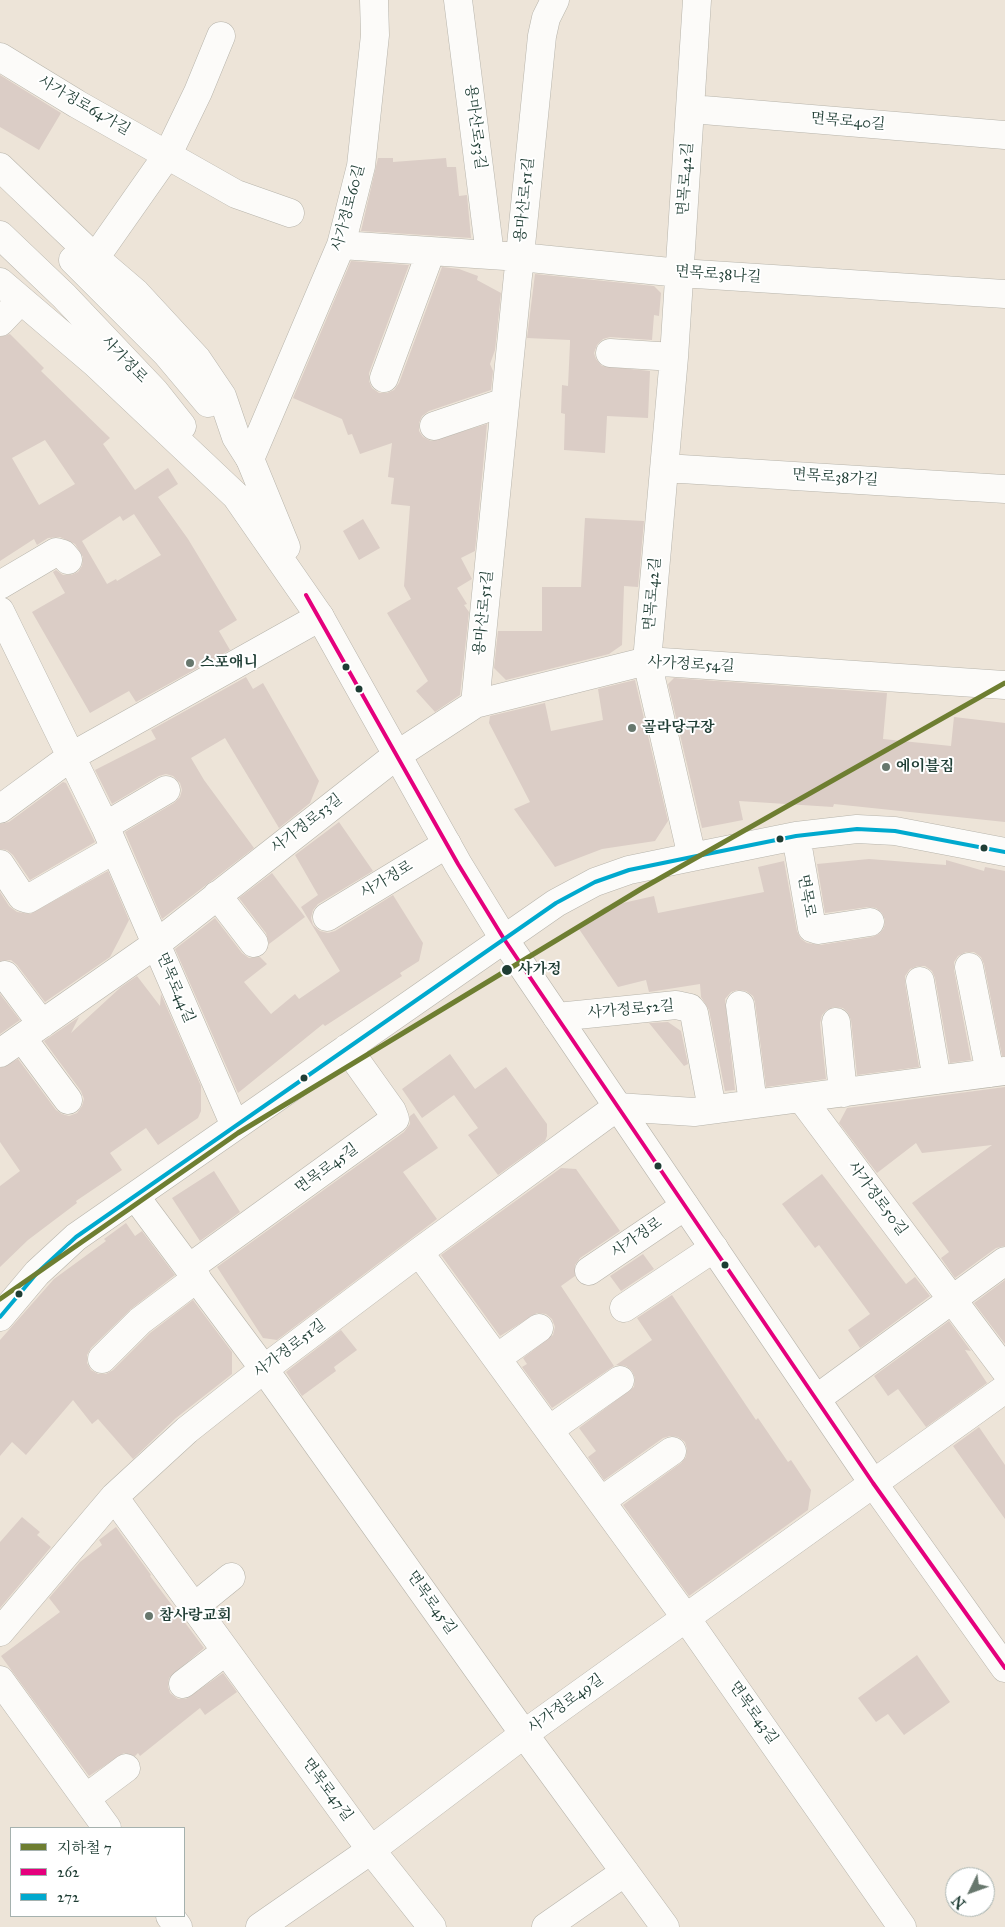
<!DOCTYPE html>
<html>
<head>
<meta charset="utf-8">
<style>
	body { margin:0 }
	#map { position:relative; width:1005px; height:1927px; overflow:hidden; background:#ede4d8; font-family:"IM FELL Great Primer","Noto Serif KR",serif }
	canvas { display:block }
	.legend { position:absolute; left:10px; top:1827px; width:175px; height:90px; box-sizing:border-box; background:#fff; border:1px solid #a5b1ae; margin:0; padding:6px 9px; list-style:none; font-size:15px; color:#1f3d34 }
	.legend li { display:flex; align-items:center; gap:10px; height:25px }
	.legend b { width:25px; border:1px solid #a5b1ae }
	.north { position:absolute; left:945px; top:1867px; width:50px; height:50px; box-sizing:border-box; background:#fff; border:1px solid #a5b1ae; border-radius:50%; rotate:228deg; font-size:14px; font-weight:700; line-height:20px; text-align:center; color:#1f3d34 }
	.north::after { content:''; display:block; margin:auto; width:18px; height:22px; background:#67776d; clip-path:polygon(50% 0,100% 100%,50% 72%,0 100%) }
</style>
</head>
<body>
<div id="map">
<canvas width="1005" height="1927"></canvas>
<ul class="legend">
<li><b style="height:6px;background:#6e7e31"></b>지하철 7</li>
<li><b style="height:6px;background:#e5007d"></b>262</li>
<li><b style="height:6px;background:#00a9ce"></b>272</li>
</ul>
<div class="north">N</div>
</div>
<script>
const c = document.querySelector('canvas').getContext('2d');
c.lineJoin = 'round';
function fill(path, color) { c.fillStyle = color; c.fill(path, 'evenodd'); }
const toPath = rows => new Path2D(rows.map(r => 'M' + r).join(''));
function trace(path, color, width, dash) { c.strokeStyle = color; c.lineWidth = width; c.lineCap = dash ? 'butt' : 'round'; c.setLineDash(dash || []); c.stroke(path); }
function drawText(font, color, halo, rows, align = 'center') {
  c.font = font + ' "IM FELL Great Primer","Noto Serif KR",serif'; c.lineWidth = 4; c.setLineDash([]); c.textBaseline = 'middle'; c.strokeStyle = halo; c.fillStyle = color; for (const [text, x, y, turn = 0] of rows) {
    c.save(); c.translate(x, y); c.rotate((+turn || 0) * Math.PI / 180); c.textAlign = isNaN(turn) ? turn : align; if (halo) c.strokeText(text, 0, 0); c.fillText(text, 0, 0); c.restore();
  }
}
const building = toPath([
	[0,75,61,113,39,150,0,127],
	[378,158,393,158,393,162,446,158,447,167,456,167,459,196,467,195,471,238,361,231],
	[351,261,409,265,369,373,369,381,372,388,379,393,387,393,394,390,399,383,442,267,459,269,478,276,477,280,501,293,495,350,490,364,493,371,491,390,429,411,422,416,419,423,419,431,423,437,431,441,487,424,475,551,461,558,472,579,457,588,467,604,464,605,469,612,460,695,435,712,416,691,428,681,387,613,411,599,404,586,410,506,391,504,394,478,388,477,392,443,360,454,352,434,348,435,342,419,293,398],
	[535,274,654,286,661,293,659,316,654,315,652,340,610,337,603,339,597,345,594,353,596,359,602,366,650,371,648,418,607,416,605,453,564,450,565,414,561,413,562,385,568,386,570,343,570,340,527,338],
	[10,334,44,368,41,371,110,438,103,444,135,490,168,468,178,484,158,497,188,539,237,620,219,631,230,650,136,702,129,691,90,713,32,612,65,593,53,572,56,570,63,575,71,575,78,572,82,566,83,557,75,544,60,537,48,538,37,545,34,539,0,561,0,337],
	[45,440,75,484,39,505,12,458],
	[134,514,161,555,117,581,116,579,107,584,82,541,120,516,123,521],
	[585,518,644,521,638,587,624,586,622,645,609,654,506,680,494,668,498,631,542,631,542,587,581,587],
	[363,519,380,548,359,560,343,531],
	[246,677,253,689,263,683,319,781,310,803,279,828,225,738,191,758,204,780,254,848,162,919,125,832,174,803,180,797,182,790,180,783,173,776,166,774,159,776,112,804,95,770,156,739,151,730],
	[674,678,887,693,883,739,951,746,954,717,1005,723,1005,822,834,804,833,807,739,801,743,820,702,828,668,684],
	[635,680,668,821,655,841,602,849,555,867,514,809,530,802,489,723,490,716,545,703,551,731,603,720,598,689],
	[63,782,66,783,95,842,30,880,13,855,7,850,0,849,0,824,9,822],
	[339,822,373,871,318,904,313,910,311,918,313,925,320,931,328,933,335,931,393,895,423,943,419,961,400,973,402,976,325,1026,323,1024,238,1093,175,949,215,918,242,953,249,958,260,957,267,964,244,982,271,1014,295,994,299,999,340,971,301,907,318,895,295,855],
	[869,859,946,865,946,860,984,871,985,867,1005,871,1005,1056,1002,1056,984,964,981,957,974,952,966,952,958,956,954,962,954,970,971,1060,950,1063,935,978,932,971,925,966,918,966,910,969,905,976,905,983,919,1067,857,1075,851,1020,848,1013,843,1008,834,1007,827,1010,822,1015,820,1023,826,1079,766,1087,755,1002,753,996,746,991,738,990,731,992,725,999,735,1090,725,1091,709,1010,701,997,700,984,649,992,646,980,618,987,577,926,605,907,654,896,658,913,764,892,758,867,784,861,797,931,801,939,807,943,820,945,872,937,879,934,884,928,885,920,882,913,876,908,868,907,825,913,817,864],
	[108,871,129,920,120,938,110,957,45,1002,17,965,11,960,0,961,0,892,9,906,17,912,30,914],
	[272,873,305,917,269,944,266,933,239,898],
	[137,976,160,1006,161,994,201,1086,201,1111,198,1118,158,1145,146,1128,110,1153,122,1170,76,1201,77,1203,28,1240,0,1267,0,1186,20,1171,0,1142,0,1068,18,1059,56,1110,62,1114,69,1116,77,1113,82,1106,84,1099,81,1091,44,1041,79,1017,71,1033,121,987],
	[0,994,20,1020,0,1034],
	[668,1022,681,1031,688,1064,684,1066,649,1023],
	[450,1054,475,1089,506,1067,547,1124,547,1136,545,1141,498,1175,468,1135,478,1128,454,1095,422,1118,402,1089],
	[1005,1087,1005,1246,996,1248,955,1278,941,1258,949,1252,912,1203,992,1145,922,1153,916,1143,877,1173,839,1123,847,1108],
	[414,1113,438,1148,403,1172,437,1219,277,1340,263,1338,217,1267,404,1132,410,1124,410,1116],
	[561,1168,576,1169,620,1231,580,1258,575,1265,575,1276,561,1286,614,1366,552,1408,522,1367,527,1364,523,1358,553,1335,555,1327,552,1319,546,1314,537,1313,500,1336,441,1255],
	[214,1171,240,1212,200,1241,172,1198],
	[822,1174,906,1284,915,1277,930,1296,860,1348,848,1330,870,1314,819,1245,815,1248,782,1204],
	[126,1223,135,1236,142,1231,175,1275,131,1309,91,1348,87,1355,87,1363,91,1370,98,1374,106,1374,113,1370,150,1333,193,1300,232,1352,232,1374,176,1418,133,1459,98,1419,92,1424,73,1400,26,1455,12,1442,0,1456,0,1340,54,1279,106,1241,104,1239],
	[643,1254,654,1269,621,1291,610,1276],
	[1005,1280,1005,1344,974,1303],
	[672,1295,756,1420,758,1418,788,1462,791,1460,811,1490,808,1510,689,1596,623,1505,681,1463,686,1457,687,1449,685,1442,678,1437,670,1436,663,1438,604,1480,588,1457,596,1451,579,1428,634,1387,635,1378,632,1371,626,1366,616,1365,652,1340,637,1318],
	[949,1321,971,1351,965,1350,987,1383,926,1427,898,1389,888,1396,874,1376],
	[341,1330,357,1350,334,1367,336,1371,302,1396,286,1372],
	[979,1427,1005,1465,1005,1519,953,1446],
	[22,1517,40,1532,37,1535,51,1547,0,1608,0,1542],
	[116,1527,151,1575,150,1576,204,1648,169,1678,168,1686,170,1693,178,1699,186,1699,223,1673,237,1692,205,1715,200,1708,140,1756,138,1753,135,1756,124,1753,89,1776,1,1656,60,1612,49,1598,80,1562,102,1545,99,1540],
	[917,1655,950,1702,904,1735,888,1714,876,1722,858,1698]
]);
const minor = toPath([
	[458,0,490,255],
	[0,57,77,104,236,194,290,213],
	[691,109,1005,135],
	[341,245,520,257,680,273,1005,294],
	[95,258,168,154,198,92,221,36],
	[0,322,20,301],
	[610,353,674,357],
	[384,378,431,251],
	[434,426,505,402],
	[250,459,341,245,361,166,375,35,374,0],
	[665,468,1005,489],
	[0,585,56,552,63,554,68,560],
	[0,611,105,826,235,1126],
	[475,704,542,36,546,18,555,0],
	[0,809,72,756,320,617],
	[105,826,166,790],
	[796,836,812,928,818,930,870,922],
	[692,857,647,661,674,357,697,0],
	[0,864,22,897,28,899,115,849],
	[217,895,254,943],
	[327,917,447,844],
	[969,967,990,1073],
	[5,975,42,1024],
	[920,981,937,1080],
	[740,1005,753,1104],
	[557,1017,676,1005,690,1008,694,1013,712,1109],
	[836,1022,843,1093],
	[22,1038,68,1100],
	[0,1053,156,944,397,755,475,704,647,661,1005,685],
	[802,1099,1005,1370],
	[135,1196,264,1369,524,1734,665,1927],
	[419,1252,686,1618,902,1927],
	[189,1268,395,1119,392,1111,347,1048],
	[589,1271,685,1206],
	[624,1308,714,1248],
	[0,1317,37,1273,76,1237,556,903,595,882,629,870,692,857,796,836,857,829,895,831,1005,852],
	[497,1358,539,1328],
	[102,1359,140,1321,197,1278],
	[816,1399,1005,1261],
	[549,1430,620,1380],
	[114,1497,371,1850,432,1927],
	[601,1501,672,1451],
	[194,1607,231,1577],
	[0,1632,114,1497,187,1430,264,1369,419,1252,617,1107,694,1112,1005,1071],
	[0,1680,107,1828],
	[183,1684,226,1651],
	[86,1798,126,1768],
	[170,1916,178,1927],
	[260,1927,371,1850,524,1734,1005,1389],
	[546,1927,625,1872]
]);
const major = toPath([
	[0,167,95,258,136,293,197,359,222,396,236,437,250,459,286,547],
	[0,235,64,296,155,392,182,426],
	[73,260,166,353,208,403],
	[0,282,95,363,236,496,320,617,458,864,504,939,873,1483,1005,1668]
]);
const bus1 = toPath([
	[306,595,458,864,504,939,873,1483,1005,1668]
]);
const bus2 = toPath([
	[0,1317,37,1273,76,1237,556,903,595,882,629,870,692,857,796,836,857,829,895,831,1005,852]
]);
const metro1 = toPath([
	[0,1299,238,1133,641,889,1005,683]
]);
const markers = [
	[190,663,5,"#67776d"],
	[346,667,4.5,"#1f3d34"],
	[359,689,4.5,"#1f3d34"],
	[632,728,5,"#67776d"],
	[886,767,5,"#67776d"],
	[780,839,4.5,"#1f3d34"],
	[984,848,4.5,"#1f3d34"],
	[507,970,6,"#1f3d34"],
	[304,1078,4.5,"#1f3d34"],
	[658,1166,4.5,"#1f3d34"],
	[725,1265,4.5,"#1f3d34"],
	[19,1294,4.5,"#1f3d34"],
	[149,1616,5,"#67776d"]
];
const streetNames = [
	["사가정로64가길",84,106,30],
	["면목로40길",848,122,5],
	["용마산로53길",475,127,83],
	["면목로42길",686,179,-86],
	["용마산로51길",525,200,-84],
	["사가정로60길",349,208,-75],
	["면목로38나길",718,275,4],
	["사가정로",124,360,46],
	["면목로38가길",835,478,4],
	["면목로42길",653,594,-85],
	["용마산로51길",484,613,-84],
	["사가정로54길",691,665,3],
	["사가정로53길",307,824,-38],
	["사가정로",387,880,-31],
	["면목로",806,896,80],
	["면목로44길",175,988,67],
	["사가정로52길",631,1010,-5],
	["면목로45길",327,1169,-36],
	["사가정로50길",877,1199,53],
	["사가정로",637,1238,-35],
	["사가정로51길",290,1349,-37],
	["면목로45길",431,1603,55],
	["사가정로49길",566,1704,-36],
	["면목로43길",753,1713,55],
	["면목로47길",327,1790,54]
];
const poiNames = [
	["스포애니",200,663],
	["골라당구장",642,728],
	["에이블짐",896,767],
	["참사랑교회",159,1616]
];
const stopNames = [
	["사가정",518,970]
];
fill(building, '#dbcdc6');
trace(minor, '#b7b4ab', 29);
trace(major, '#b7b4ab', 29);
trace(minor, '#fcfbf9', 28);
trace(major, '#fcfbf9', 28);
trace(bus1, '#e5007d', 4);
trace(bus2, '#00a9ce', 4);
trace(metro1, '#6e7e31', 5);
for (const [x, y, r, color] of markers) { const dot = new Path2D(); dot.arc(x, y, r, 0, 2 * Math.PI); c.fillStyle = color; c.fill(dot); trace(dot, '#fff', 2); }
drawText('15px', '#1f3d34', '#fff', streetNames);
drawText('bold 15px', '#1f3d34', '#fff', poiNames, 'left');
drawText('bold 15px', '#1f3d34', '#fff', stopNames, 'left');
</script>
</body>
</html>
